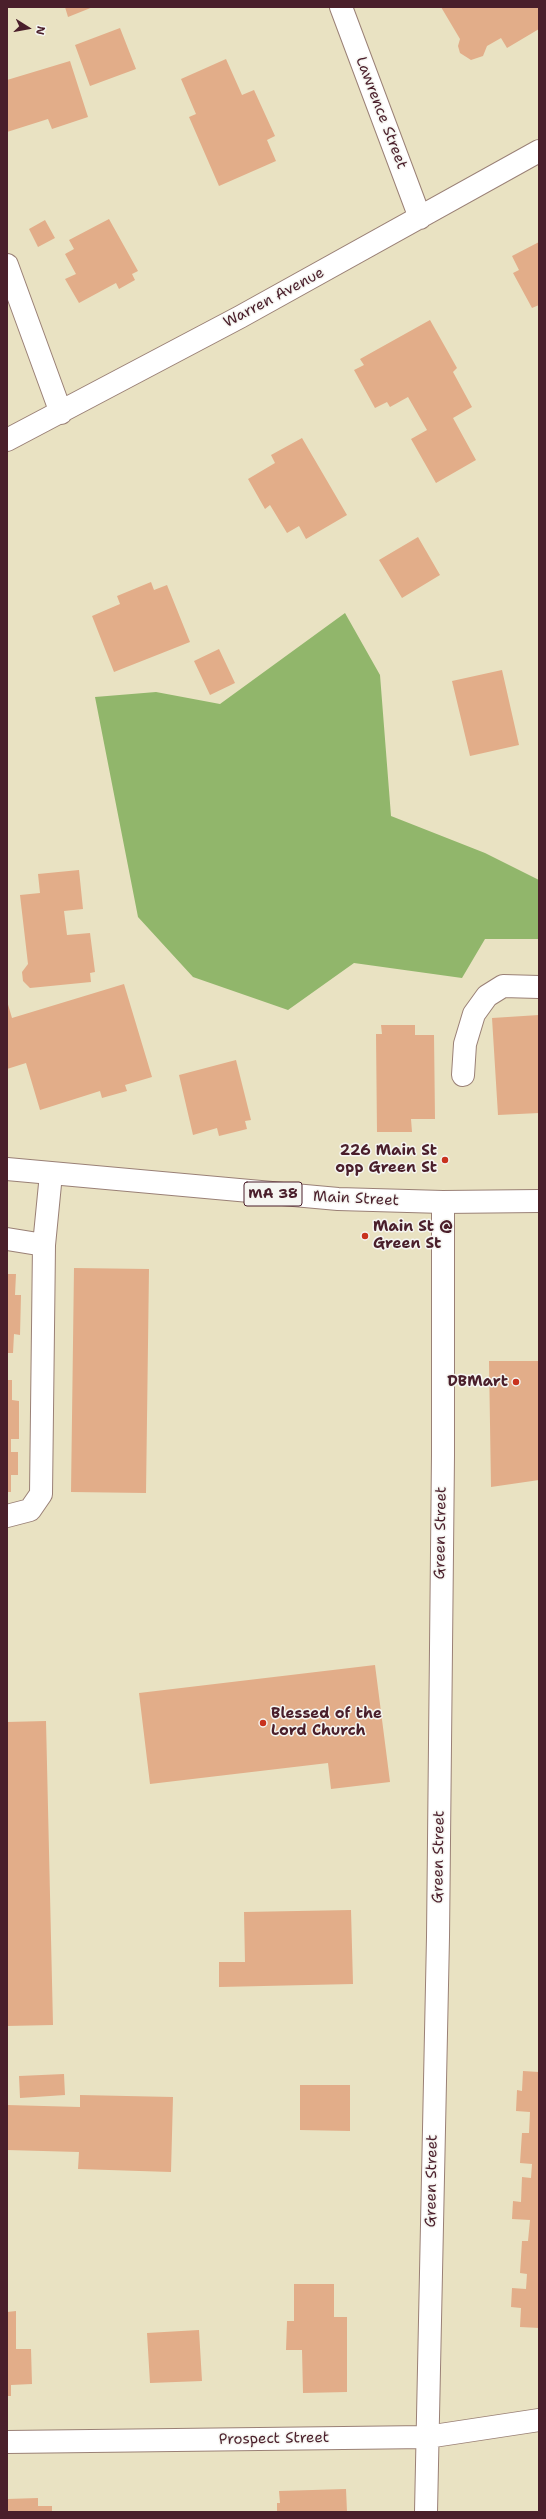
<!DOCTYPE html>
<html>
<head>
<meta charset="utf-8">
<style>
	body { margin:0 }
	#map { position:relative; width:546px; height:2519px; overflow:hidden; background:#e9e2c2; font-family:"Shantell Sans",sans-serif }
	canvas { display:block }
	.frame { position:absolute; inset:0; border:8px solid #4a1f2b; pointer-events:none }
	.north { position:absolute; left:8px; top:8px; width:40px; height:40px; -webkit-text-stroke:3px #f6f6f2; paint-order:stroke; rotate:101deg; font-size:11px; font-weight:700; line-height:16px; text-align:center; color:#4a1f2b }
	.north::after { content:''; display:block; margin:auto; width:14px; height:18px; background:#4a1f2b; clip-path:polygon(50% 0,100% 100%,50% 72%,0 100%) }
</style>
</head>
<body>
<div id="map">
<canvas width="546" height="2519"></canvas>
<div class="frame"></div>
<div class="north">N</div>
</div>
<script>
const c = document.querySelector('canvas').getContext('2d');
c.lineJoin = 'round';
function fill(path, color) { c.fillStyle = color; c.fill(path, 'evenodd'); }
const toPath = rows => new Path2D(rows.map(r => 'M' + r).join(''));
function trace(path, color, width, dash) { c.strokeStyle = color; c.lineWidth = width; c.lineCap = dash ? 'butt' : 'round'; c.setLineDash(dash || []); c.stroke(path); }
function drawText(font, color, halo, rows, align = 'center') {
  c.font = font + ' "Shantell Sans",sans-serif'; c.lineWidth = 3; c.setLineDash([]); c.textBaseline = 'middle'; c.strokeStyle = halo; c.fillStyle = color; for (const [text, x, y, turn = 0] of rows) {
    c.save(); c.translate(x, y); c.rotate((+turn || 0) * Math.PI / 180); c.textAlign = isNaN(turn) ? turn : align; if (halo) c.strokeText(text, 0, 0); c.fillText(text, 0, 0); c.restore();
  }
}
const forest = toPath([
	[345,613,380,675,391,816,485,853,539,880,539,939,485,939,462,978,354,963,288,1010,193,977,138,917,95,697,156,692,220,704]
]);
const building = toPath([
	[65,7,93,7,68,17],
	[441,7,539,7,539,29,507,48,501,38,487,46,483,56,471,60,460,53,458,46,460,39],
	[120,28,136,69,90,86,75,45],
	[226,59,242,95,254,90,275,136,267,140,276,161,219,186,189,117,196,114,181,79],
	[70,61,88,117,52,129,48,119,7,132,7,80],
	[109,219,138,271,132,274,135,280,119,289,116,283,79,303,65,279,76,274,65,254,74,249,69,240],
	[45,220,55,238,38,247,29,229],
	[539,242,539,305,532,308,513,273,519,270,512,256],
	[430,320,457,368,453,372,472,407,453,418,476,460,436,483,411,439,427,430,408,397,390,407,387,402,375,408,354,370,364,365,360,359],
	[302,438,347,515,306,539,299,526,287,533,270,505,265,509,248,479,275,463,271,455],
	[418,537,440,575,402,598,379,560],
	[151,582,154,590,167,585,190,642,114,672,92,616,120,604,117,596],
	[219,649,235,683,210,695,194,661],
	[502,670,519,745,470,756,452,681],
	[79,870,83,909,64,911,67,935,90,933,95,972,90,973,91,982,30,988,23,981,22,972,28,964,20,895,40,893,38,874],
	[124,984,152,1077,125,1085,127,1091,102,1098,100,1091,40,1110,26,1063,7,1069,7,1001,12,1018],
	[539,1015,539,1113,498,1115,492,1018],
	[381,1025,415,1025,415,1035,434,1035,435,1119,411,1119,412,1132,377,1132,376,1034,382,1034],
	[236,1060,251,1120,245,1121,247,1129,219,1136,217,1128,193,1135,179,1075],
	[74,1268,149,1269,146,1493,71,1492],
	[7,1274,16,1274,15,1295,21,1295,20,1335,14,1334,13,1353,7,1353],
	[489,1361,539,1361,539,1480,491,1487],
	[7,1380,12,1380,12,1400,19,1401,19,1439,11,1439,11,1452,18,1452,18,1475,11,1475,11,1492,7,1492],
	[375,1665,390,1782,331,1789,328,1763,150,1784,139,1693],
	[46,1721,53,2025,7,2026,7,1722],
	[351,1910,353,1984,219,1987,219,1962,245,1962,244,1912],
	[523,2071,539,2072,539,2328,520,2327,521,2308,511,2307,512,2288,526,2289,527,2274,520,2273,522,2241,528,2241,530,2220,512,2219,513,2201,521,2202,522,2177,531,2178,532,2164,520,2163,522,2133,529,2133,530,2112,516,2111,517,2090,522,2091],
	[64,2074,65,2095,20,2098,19,2076],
	[300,2085,350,2085,350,2131,300,2130],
	[80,2095,173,2097,171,2172,78,2169,79,2152,7,2150,7,2105,80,2107],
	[294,2284,334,2284,334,2317,347,2317,347,2392,303,2393,302,2350,286,2350,287,2321,294,2321],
	[16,2311,16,2349,31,2349,32,2384,11,2385,11,2396,7,2396,7,2312],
	[199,2330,202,2381,150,2383,147,2333],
	[346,2489,347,2512,277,2512,277,2503,280,2503,279,2491],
	[38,2498,38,2506,52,2506,52,2512,7,2512,7,2499]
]);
const minor = toPath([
	[341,7,420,218],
	[7,265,61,413],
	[7,440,240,317,539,151],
	[463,1075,465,1044,474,1014,487,996,503,986,539,987],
	[7,1239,44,1245,41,1494,30,1510,7,1516],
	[44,1245,51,1174],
	[7,2442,427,2437,539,2420],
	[426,2512,438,1937,443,1455,443,1202]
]);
const major = toPath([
	[7,1169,338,1199,443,1202,539,1201]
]);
const markers = [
	[445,1160,4,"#c8321e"],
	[365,1236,4,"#c8321e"],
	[516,1382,4,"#c8321e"],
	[263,1723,4,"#c8321e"]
];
const shields = [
	[273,1194,58]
];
const shieldNames = [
	["MA 38",273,1194]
];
const streetNames = [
	["Lawrence Street",381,113,69],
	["Warren Avenue",274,298,-28],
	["Main Street",356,1199,3],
	["Green Street",441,1533,-89],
	["Green Street",439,1857,-89],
	["Green Street",432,2181,-89],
	["Prospect Street",274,2439,-1]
];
const poiNames = [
	["226 Main St",437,1151],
	["opp Green St",437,1168],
	["Main St @",373,1227,"left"],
	["Green St",373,1244,"left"],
	["DBMart",508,1382],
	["Blessed of the",271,1714,"left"],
	["Lord Church",271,1731,"left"]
];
fill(forest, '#91b66b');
fill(building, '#e2ad89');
trace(minor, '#9a8076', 24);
trace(major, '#9a8076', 24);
trace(minor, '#fff', 22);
trace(major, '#fff', 22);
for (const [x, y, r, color] of markers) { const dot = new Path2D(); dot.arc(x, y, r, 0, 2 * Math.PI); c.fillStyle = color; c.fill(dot); trace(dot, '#f6f6f2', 1.5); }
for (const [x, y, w] of shields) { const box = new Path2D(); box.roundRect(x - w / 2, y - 12, w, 24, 3); c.fillStyle = '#f6f6f2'; c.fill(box); trace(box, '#4a1f2b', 1); }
drawText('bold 14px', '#4a1f2b', null, shieldNames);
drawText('15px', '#4a1f2b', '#f6f6f2', streetNames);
drawText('bold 15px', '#4a1f2b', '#f6f6f2', poiNames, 'right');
</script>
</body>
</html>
